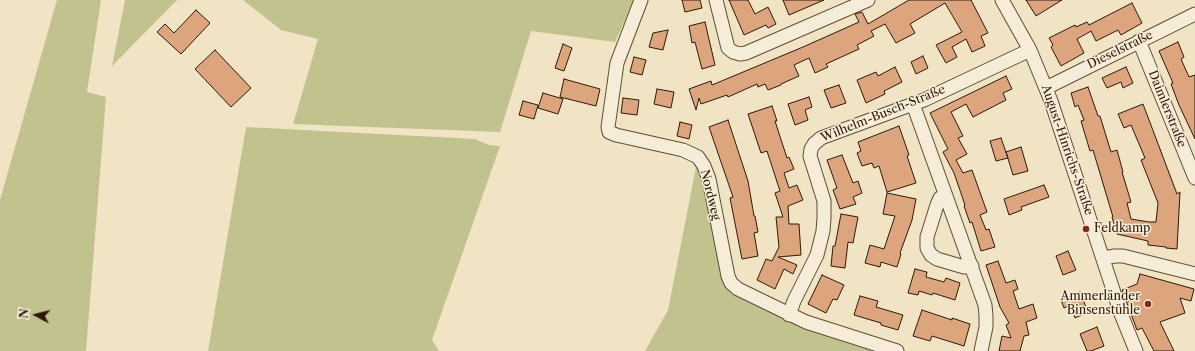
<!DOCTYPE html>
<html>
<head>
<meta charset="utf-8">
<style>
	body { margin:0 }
	#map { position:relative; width:1195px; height:351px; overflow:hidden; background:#f1e4c4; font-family:"Libre Caslon Text",serif }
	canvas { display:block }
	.north { position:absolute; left:16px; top:295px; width:40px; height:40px; -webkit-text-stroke:3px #f6edd9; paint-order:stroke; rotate:277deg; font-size:11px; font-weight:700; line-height:16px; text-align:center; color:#2e1907 }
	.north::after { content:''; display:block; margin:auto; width:14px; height:18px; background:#2e1907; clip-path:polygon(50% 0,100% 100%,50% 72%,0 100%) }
</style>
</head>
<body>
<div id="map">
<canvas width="1195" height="351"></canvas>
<div class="north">N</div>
</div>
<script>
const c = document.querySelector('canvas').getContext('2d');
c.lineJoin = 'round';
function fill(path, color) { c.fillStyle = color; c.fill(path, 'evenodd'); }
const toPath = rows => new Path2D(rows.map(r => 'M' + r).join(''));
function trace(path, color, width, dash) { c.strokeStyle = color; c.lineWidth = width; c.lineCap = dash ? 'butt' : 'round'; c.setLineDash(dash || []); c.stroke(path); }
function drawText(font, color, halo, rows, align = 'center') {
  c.font = font + ' "Libre Caslon Text",serif'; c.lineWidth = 3; c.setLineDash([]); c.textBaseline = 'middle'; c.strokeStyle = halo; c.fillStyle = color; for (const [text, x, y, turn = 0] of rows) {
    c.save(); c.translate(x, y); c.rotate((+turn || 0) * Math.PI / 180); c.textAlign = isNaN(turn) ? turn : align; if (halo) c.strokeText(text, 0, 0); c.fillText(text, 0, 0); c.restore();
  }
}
const green = toPath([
	[57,0,101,0,87,92,106,97,86,351,0,351,0,200],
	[125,0,177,0,112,66],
	[243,0,634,0,615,42,531,31,500,132,293,124,318,39,281,30],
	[246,127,475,139,489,145,500,146,432,340,439,351,208,351],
	[698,157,730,292,891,351,645,351,668,310]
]);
const building = toPath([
	[682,0,700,0,702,8,685,12,682,0],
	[729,0,748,0,755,14,768,7,776,24,768,28,766,25,744,35,729,0],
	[783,0,824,0,789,15,783,0],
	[909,0,971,0,988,33,981,36,985,46,972,52,966,39,952,47,957,57,946,63,936,45,962,32,945,3,910,24,915,33,896,43,885,24,871,31,874,36,857,45,859,49,826,64,828,67,815,73,809,58,794,65,799,76,781,84,781,85,768,90,765,84,758,87,757,84,728,97,727,95,701,104,699,98,696,110,689,89,711,81,712,85,803,47,859,22,855,14,862,12,868,24,909,0],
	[1026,0,1062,0,1036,16,1026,0],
	[1132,3,1142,23,1121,35,1118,30,1096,41,1091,31,1077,39,1084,53,1061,66,1051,47,1053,45,1049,38,1075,25,1076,27,1087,22,1089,25,1132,3],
	[196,10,210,23,181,54,157,32,165,24,174,33,196,10],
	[705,22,715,65,702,69,695,42,692,43,689,26,705,22],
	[668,30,663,50,649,47,653,33,668,30],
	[1178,42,1184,57,1181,59,1189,77,1195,75,1195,139,1179,105,1171,84,1173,83,1159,51,1178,42],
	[563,44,572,48,564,71,555,68,563,44],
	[215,50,251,88,231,107,195,69,215,50],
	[923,56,928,68,916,74,911,62,923,56],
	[634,57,646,60,642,75,630,72,634,57],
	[895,67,902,82,884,91,885,94,866,103,857,80,876,72,878,76,895,67],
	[1126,67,1133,83,1123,88,1121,82,1107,88,1102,78,1126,67],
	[1006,76,1012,89,1003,93,1006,100,973,117,966,104,951,112,963,136,958,138,967,154,956,160,963,173,972,170,987,212,980,215,986,230,989,229,995,247,981,251,972,222,970,223,964,206,965,205,954,173,943,152,948,149,930,113,1006,76],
	[564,79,600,89,596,106,560,97,564,79],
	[839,85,846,103,831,108,824,90,839,85],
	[1088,87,1098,116,1100,116,1111,152,1117,150,1123,172,1122,172,1131,202,1127,203,1131,219,1149,222,1156,222,1158,203,1141,160,1145,158,1131,125,1124,128,1118,114,1143,104,1177,194,1180,192,1177,249,1166,248,1166,247,1148,245,1148,241,1117,234,1112,217,1113,217,1093,150,1090,151,1081,121,1084,120,1078,105,1075,107,1071,93,1088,87],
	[657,89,674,92,671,108,654,104,657,89],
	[543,93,563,99,558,114,538,108,543,93],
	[809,97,812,107,805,110,808,120,795,125,788,104,809,97],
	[623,98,639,100,637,115,621,113,623,98],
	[523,101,538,105,534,119,519,115,523,101],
	[772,106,777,121,775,121,787,158,789,157,794,169,784,173,789,188,797,185,803,200,788,206,789,224,799,224,801,255,778,257,797,265,793,274,784,269,775,289,757,280,766,259,772,261,779,247,776,217,783,217,775,193,780,191,767,151,761,153,748,114,772,106],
	[728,120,748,181,754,216,755,216,758,232,754,233,758,256,742,259,730,198,733,197,709,127,728,120],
	[680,122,692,125,689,139,677,136,680,122],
	[899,126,909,155,907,156,916,183,887,192,879,166,874,168,872,163,862,166,857,153,861,151,858,142,899,126],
	[1001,138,1008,158,996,161,990,141,1001,138],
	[1021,147,1028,171,1013,175,1006,152,1021,147],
	[842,155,853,183,858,181,862,193,853,197,856,204,840,209,833,190,837,188,827,160,842,155],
	[1044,185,1049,197,1021,207,1022,210,1009,215,1004,199,1044,185],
	[887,193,916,199,912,220,900,253,901,254,897,267,881,262,880,267,865,263,870,245,884,249,895,216,883,214,887,193],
	[841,214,858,217,853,243,848,242,845,268,831,266,833,246,835,246,841,214],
	[1068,251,1076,270,1063,275,1056,256,1068,251],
	[998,261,1006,283,1015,280,1018,289,1013,291,1019,309,1033,304,1037,318,1026,322,1029,335,1024,336,1020,351,999,351,1002,336,1011,338,1006,325,1009,323,1000,307,986,265,998,261],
	[915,269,927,272,926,277,944,282,946,278,960,283,955,300,933,293,932,295,919,291,918,295,908,293,915,269],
	[1140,274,1194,289,1191,301,1180,298,1185,313,1160,322,1174,351,1154,351,1142,328,1137,330,1122,290,1137,284,1140,274],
	[822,275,844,285,837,300,833,299,826,313,808,304,822,275],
	[1080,292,1088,312,1075,318,1070,305,1064,308,1061,300,1080,292],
	[860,296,878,301,876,307,903,315,898,330,881,325,881,323,854,315,860,296],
	[922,310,952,320,952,318,970,324,964,346,932,336,930,341,913,336,922,310],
	[1097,327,1104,346,1091,351,1087,351,1080,334,1097,327]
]);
const minor = toPath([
	[641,0,617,63,608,127,609,132,616,135,683,150,698,157,704,166,709,179,728,276,731,283,738,289,806,322,897,351],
	[716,0,728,48,733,52,740,54,746,53,868,0],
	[1002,0,1030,50,1051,101,1121,314,1136,351],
	[1139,41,1195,178],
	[1046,88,1195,14],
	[913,104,985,305,986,316,986,327,981,351],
	[945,195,940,198,937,205,927,237,927,248,931,255,937,259,964,267,972,266],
	[1103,258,1115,256,1123,256,1195,274],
	[789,315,794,301,817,255,823,231,824,218,824,201,810,156,811,149,814,144,821,138,924,100,1030,50]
]);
const markers = [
	[1086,229,4,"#8f2418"],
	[1148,304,4,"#8f2418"]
];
const streetNames = [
	["Dieselstraße",1120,50,-26],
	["Daimlerstraße",1167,109,68],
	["Wilhelm-Busch-Straße",883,114,-22],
	["August-Hinrichs-Straße",1067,150,71],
	["Nordweg",710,195,76]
];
const poiNames = [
	["Feldkamp",1094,229],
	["Ammerländer",1140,297,"right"],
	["Binsenstühle",1140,311,"right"]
];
fill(green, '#c2c28f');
fill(building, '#dca57d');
trace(building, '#2e1907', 1);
trace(minor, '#5f4c36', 15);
trace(minor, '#f6edd9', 13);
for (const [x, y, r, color] of markers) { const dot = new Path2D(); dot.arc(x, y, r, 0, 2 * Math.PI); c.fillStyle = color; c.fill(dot); trace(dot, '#f6edd9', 1.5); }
drawText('12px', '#2e1907', '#f6edd9', streetNames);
drawText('12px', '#2e1907', '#f6edd9', poiNames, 'left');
</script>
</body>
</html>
